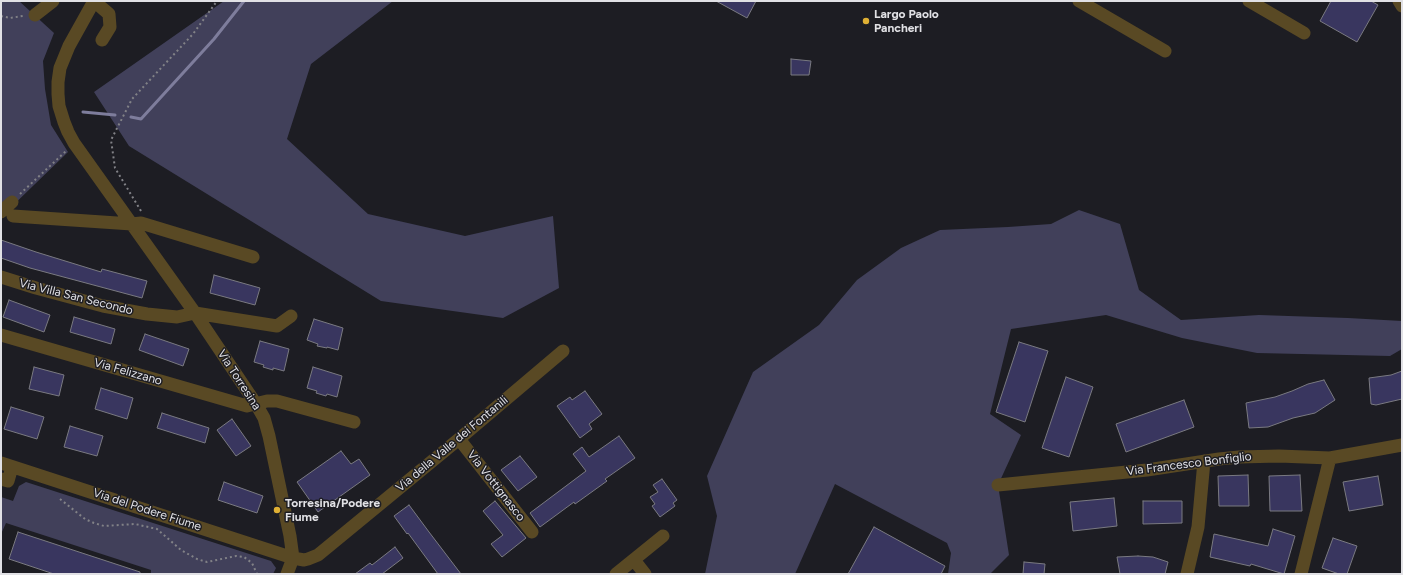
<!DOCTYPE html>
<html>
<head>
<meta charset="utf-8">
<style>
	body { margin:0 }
	#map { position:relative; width:1403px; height:575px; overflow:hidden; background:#1d1d23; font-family:Figtree,sans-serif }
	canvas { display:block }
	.frame { position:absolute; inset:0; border:2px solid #e1e1e5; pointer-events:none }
</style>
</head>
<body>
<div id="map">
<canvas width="1403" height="575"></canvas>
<div class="frame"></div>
</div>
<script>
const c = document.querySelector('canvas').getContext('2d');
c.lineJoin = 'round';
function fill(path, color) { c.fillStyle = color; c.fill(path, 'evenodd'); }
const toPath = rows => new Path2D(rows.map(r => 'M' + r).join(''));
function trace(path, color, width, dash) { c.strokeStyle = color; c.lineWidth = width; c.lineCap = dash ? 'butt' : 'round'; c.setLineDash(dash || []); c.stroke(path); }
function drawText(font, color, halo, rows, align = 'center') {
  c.font = font + ' Figtree,sans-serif'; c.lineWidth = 3; c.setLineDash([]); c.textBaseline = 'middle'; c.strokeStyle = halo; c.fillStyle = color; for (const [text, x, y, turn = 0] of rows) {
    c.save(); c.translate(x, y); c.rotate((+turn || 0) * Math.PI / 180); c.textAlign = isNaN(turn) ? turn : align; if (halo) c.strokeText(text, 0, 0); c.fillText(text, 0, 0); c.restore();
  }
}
const green = toPath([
	[1,1,19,1,54,33,43,61,45,89,51,125,68,152,1,217],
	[224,1,393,1,311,64,287,139,368,214,465,236,553,216,559,288,503,318,381,301,129,146,94,92],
	[1079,210,1120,224,1139,290,1181,320,1259,315,1348,318,1402,321,1402,349,1390,356,1257,353,1182,338,1106,315,1011,329,990,414,1021,435,998,485,1009,555,990,574,948,574,951,553,947,543,835,484,795,574,705,574,717,516,707,476,753,372,819,325,857,280,901,248,940,230,1008,227,1051,224],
	[26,482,271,561,276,568,273,574,151,574,151,570,6,523,1,534,1,497,13,501,19,486]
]);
const stream = toPath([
	[83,112,115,115],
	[131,117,141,119,214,39,244,1]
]);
const building = toPath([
	[716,1,756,1,747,18,716,1],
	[1331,1,1371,1,1378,5,1357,42,1320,21,1331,1],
	[791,59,811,61,809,75,791,75,791,59],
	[1,240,36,252,101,272,102,269,147,281,142,298,30,268,1,258,1,240],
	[214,275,260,288,255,305,210,293,214,275],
	[9,300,50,315,44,332,3,317,9,300],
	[74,317,115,329,111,344,70,332,74,317],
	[314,319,343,328,338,350,327,347,327,348,317,346,318,344,307,340,314,319],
	[145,334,189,349,183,366,139,350,145,334],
	[260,341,289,349,284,371,273,368,273,370,263,367,264,365,254,362,260,341],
	[1019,342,1048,351,1025,422,996,412,1019,342],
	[34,367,64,375,59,396,29,389,34,367],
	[313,367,342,376,337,397,327,394,326,396,316,393,317,391,307,388,313,367],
	[1402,371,1402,399,1376,405,1371,404,1369,378,1391,375,1402,371],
	[1066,377,1093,387,1069,457,1042,448,1066,377],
	[1324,380,1335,400,1315,413,1293,418,1268,427,1249,428,1246,403,1275,397,1292,391,1308,384,1324,380],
	[101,388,133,398,127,419,95,409,101,388],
	[585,391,602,414,589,424,592,429,580,438,557,406,570,397,572,400,585,391],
	[1184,400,1194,427,1126,452,1116,424,1184,400],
	[11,407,44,417,37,439,4,429,11,407],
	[162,413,209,428,205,443,157,428,162,413],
	[232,419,251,446,236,456,217,430,232,419],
	[70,426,103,436,97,456,64,447,70,426],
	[619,436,635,458,605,479,607,481,575,504,574,502,540,527,530,513,586,471,573,454,582,447,589,457,619,436],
	[341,451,351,464,359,459,370,475,318,512,297,482,341,451],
	[520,456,537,477,518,491,501,470,520,456],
	[1248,475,1249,506,1219,506,1218,476,1248,475],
	[1300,475,1302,511,1270,511,1269,476,1300,475],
	[1378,476,1383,505,1349,511,1343,482,1378,476],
	[662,479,677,500,673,503,675,506,660,517,652,506,655,504,650,497,658,492,653,485,662,479],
	[224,482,263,496,257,513,218,500,224,482],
	[1114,498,1117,526,1073,531,1070,502,1114,498],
	[495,501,526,538,502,557,491,544,503,535,483,511,495,501],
	[1143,501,1182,501,1182,523,1143,524,1143,501],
	[409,505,429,532,461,574,438,574,408,533,407,534,394,516,409,505],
	[874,527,945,566,941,574,848,574,874,527],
	[1273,529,1295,536,1284,574,1251,564,1250,566,1210,557,1214,534,1268,546,1273,529],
	[18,532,140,572,140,574,54,574,9,559,18,532],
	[1333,538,1357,546,1347,574,1339,574,1322,568,1333,538],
	[395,547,403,558,382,574,355,574,370,563,372,565,395,547],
	[1138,556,1153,557,1168,562,1165,574,1120,574,1117,557,1138,556],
	[1024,562,1045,564,1044,574,1023,574,1024,562]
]);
const path = toPath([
	[1,16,10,18,23,16],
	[20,194,66,151],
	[141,211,115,168,111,140,132,99,193,34,217,1],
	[60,499,85,519,94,523,104,526,135,524,157,529,181,550,197,559,207,562,236,556,244,557,252,563,257,574]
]);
const minor = toPath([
	[94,1,69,46,60,68,58,82,58,94,59,106,64,122,68,132,74,143,195,313,256,404,264,418,269,436,290,536,293,558,287,574],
	[94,1,109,14,110,27,102,40],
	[1079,1,1165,51],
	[1249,1,1304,33],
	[1399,1,1402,6],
	[35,15,53,1],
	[1,212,12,202],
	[13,216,132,224,141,223,253,257],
	[1,277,36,288,103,306,147,314,177,317,195,313,277,326,291,316],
	[1,335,247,406,267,401,277,401,354,422],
	[459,439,532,532],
	[1,463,293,558,304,560,308,559,318,555,459,439,563,351],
	[1,479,8,481,12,467],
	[998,485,1147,470,1219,459,1239,457,1279,456,1330,458,1402,445],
	[634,560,645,574],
	[616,574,663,536],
	[1187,574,1198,527,1204,461],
	[1301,574,1330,458]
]);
const markers = [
	[866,21,4,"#dfb034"],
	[277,510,4,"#dfb034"]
];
const poiNames = [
	["Largo Paolo",874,14],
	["Pancheri",874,28],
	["Torresina/Podere",285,503],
	["Fiume",285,517]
];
const streetNames = [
	["Via Villa San Secondo",76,297,14],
	["Via Felizzano",128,372,16],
	["Via Torresina",239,380,57],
	["Via della Valle dei Fontanili",452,444,-40],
	["Via Francesco Bonfiglio",1189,464,-7],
	["Via Vottignasco",496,486,52],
	["Via del Podere Fiume",147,510,18]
];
fill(green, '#41405a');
trace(stream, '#7e7d9c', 3);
fill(building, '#39365f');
trace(building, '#7a7a81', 1);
trace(path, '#828287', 2, [2, 3]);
trace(minor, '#594924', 13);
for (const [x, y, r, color] of markers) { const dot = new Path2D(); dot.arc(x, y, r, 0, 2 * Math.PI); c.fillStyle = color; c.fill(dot); trace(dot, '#1d1d23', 1.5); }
drawText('bold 12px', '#e1e1e5', '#1d1d23', poiNames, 'left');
drawText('12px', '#e1e1e5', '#1d1d23', streetNames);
</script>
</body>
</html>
